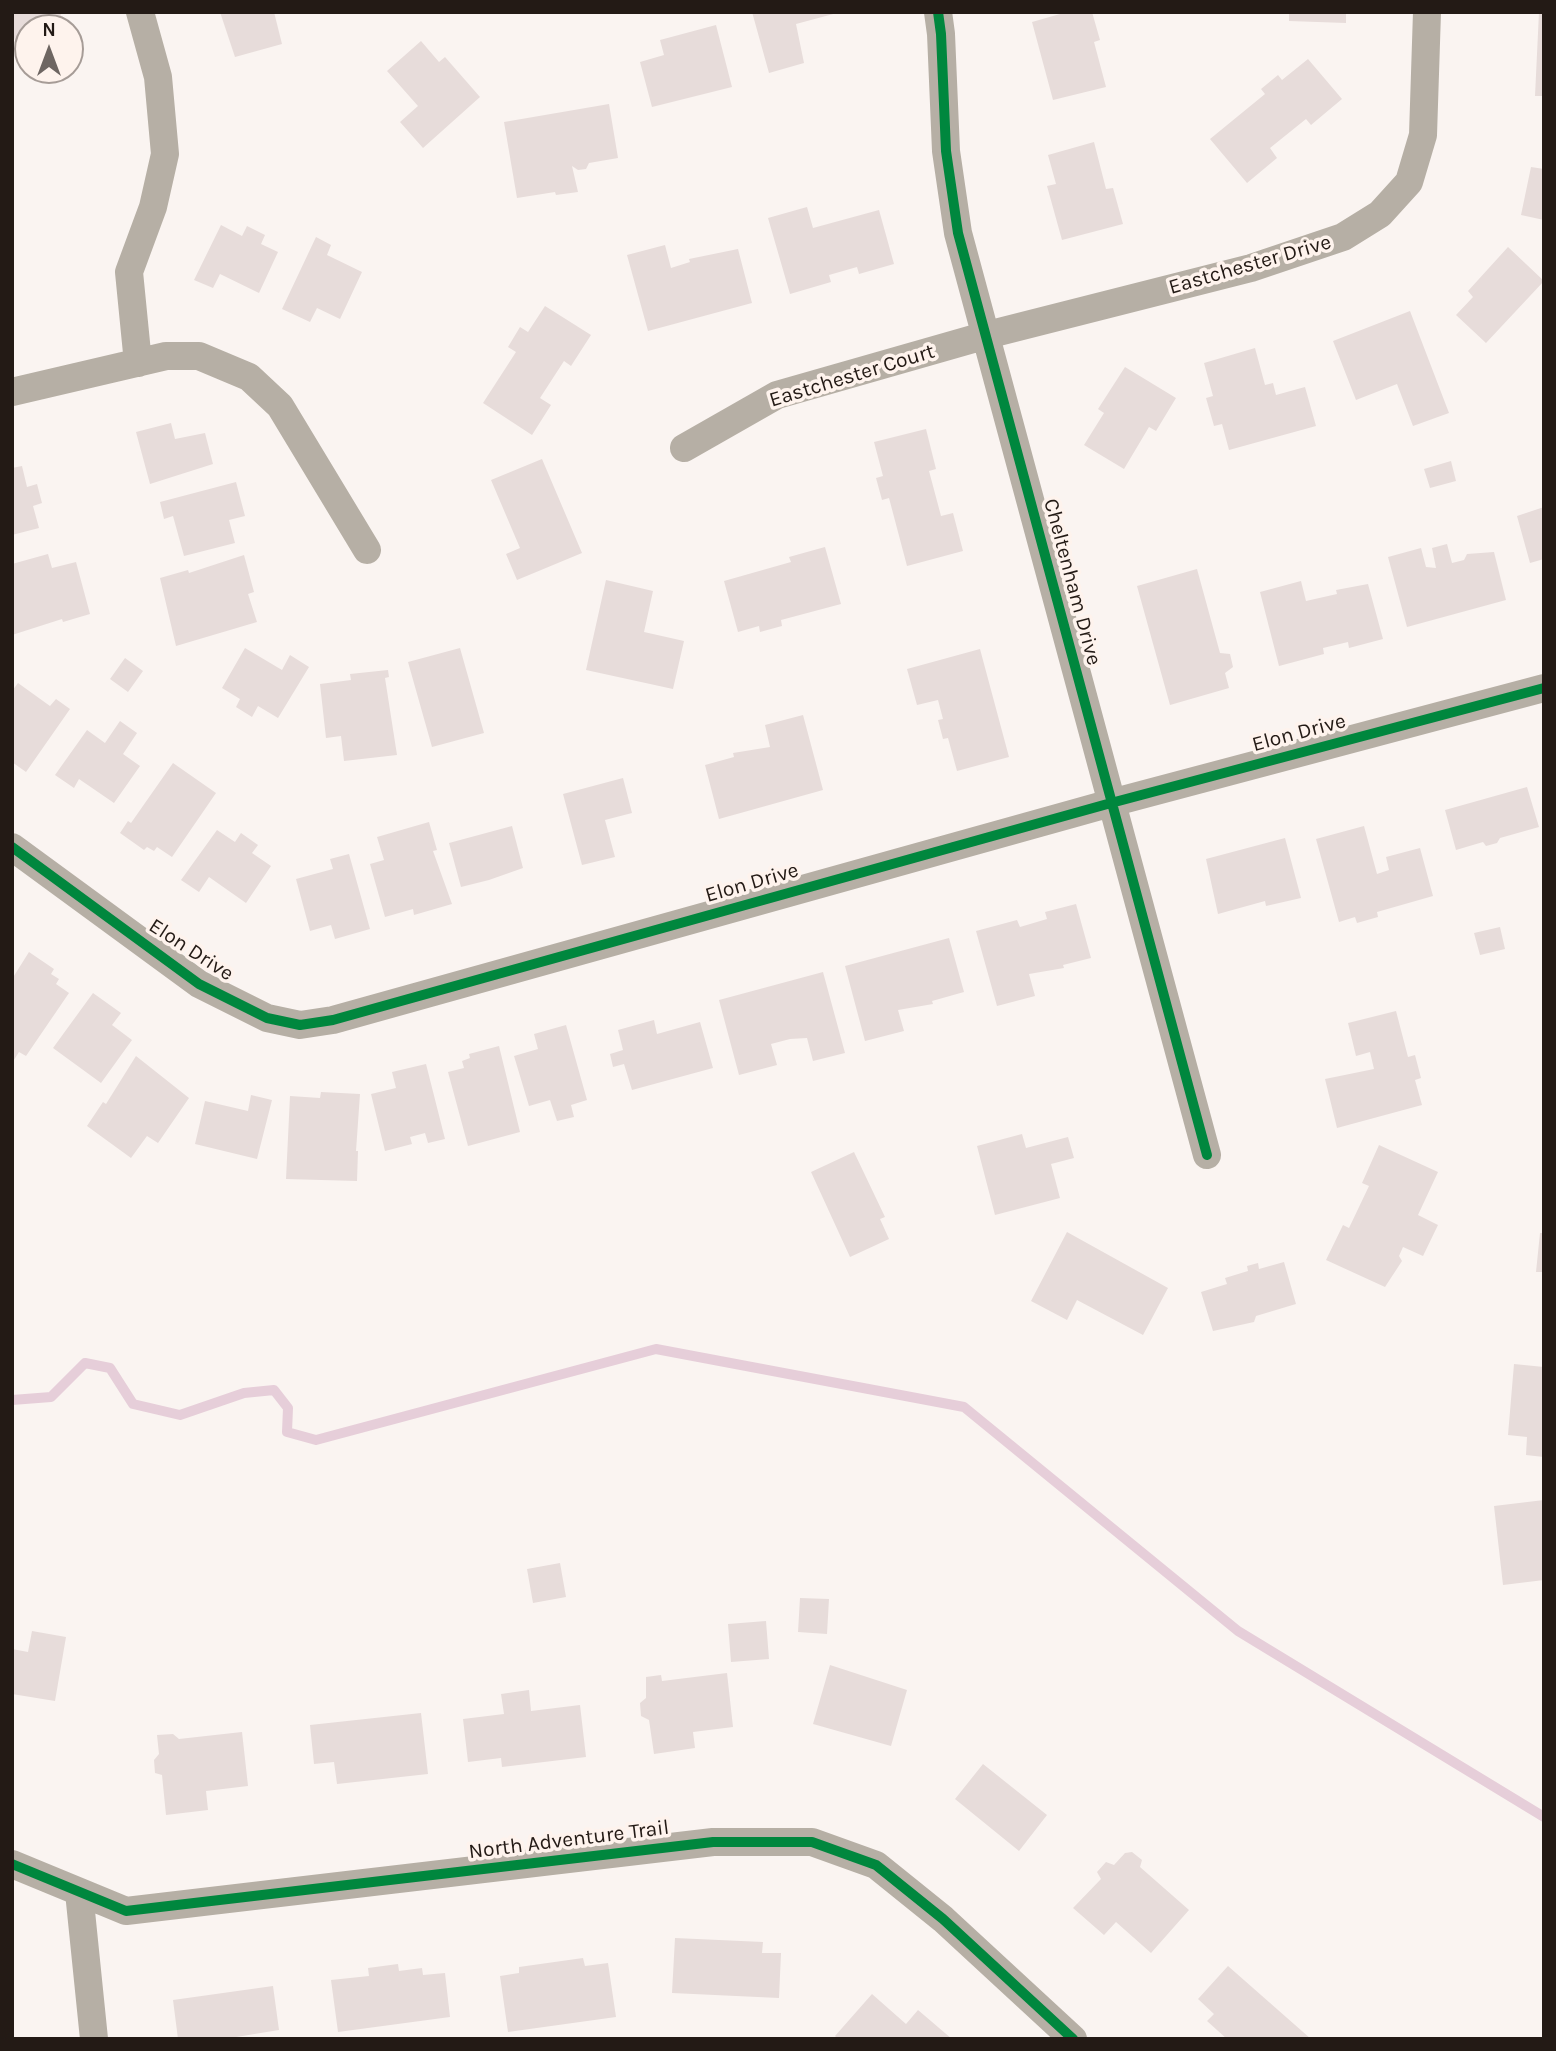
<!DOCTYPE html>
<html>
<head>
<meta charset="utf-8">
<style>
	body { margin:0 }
	#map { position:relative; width:1556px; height:2051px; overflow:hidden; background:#faf4f1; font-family:Karla,sans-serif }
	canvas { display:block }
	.frame { position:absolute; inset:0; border:14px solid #231a15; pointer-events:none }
	.north { position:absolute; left:14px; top:14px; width:70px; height:70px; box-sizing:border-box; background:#fef3ed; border:2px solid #a69c97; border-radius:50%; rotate:0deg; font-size:19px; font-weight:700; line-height:28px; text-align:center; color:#231a15 }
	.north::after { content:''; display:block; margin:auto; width:24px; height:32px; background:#6e6662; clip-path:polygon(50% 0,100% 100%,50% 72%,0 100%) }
</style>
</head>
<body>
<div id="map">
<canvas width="1556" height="2051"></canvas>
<div class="frame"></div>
<div class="north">N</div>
</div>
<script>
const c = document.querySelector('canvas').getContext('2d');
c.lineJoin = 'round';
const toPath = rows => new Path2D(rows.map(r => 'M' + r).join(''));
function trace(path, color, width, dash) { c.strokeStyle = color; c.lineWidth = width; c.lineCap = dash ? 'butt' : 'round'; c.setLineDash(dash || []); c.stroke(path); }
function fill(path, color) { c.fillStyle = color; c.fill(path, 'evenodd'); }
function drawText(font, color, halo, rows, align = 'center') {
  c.font = font + ' Karla,sans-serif'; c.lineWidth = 7; c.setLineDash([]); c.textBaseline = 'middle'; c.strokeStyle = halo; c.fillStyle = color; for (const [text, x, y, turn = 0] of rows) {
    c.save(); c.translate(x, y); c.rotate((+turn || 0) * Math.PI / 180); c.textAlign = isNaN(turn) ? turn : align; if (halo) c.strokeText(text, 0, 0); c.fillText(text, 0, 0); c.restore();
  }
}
const stream = toPath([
	[12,1400,51,1397,85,1363,110,1368,133,1404,180,1415,244,1393,274,1390,288,1408,287,1432,316,1440,656,1349,964,1407,1238,1631,1544,1817]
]);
const building = toPath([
	[12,12,60,12,64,25,68,24,69,28,28,28,28,69,23,70,12,30],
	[220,12,274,12,282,44,235,57],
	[752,12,837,12,837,13,796,24,804,63,769,73],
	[1067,12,1092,12,1100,40,1094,42,1106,87,1053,100,1032,22],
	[1289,12,1346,12,1346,23,1289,21],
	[1539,12,1544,12,1544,96,1535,96],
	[716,25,732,87,652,107,640,62,664,55,660,40],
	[421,41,439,62,445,57,480,97,423,148,400,122,418,106,387,71],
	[1308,59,1342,99,1311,125,1306,119,1270,148,1277,158,1247,183,1210,139,1265,94,1261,89,1278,75,1282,80],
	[609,104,618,158,589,163,586,169,578,170,572,166,578,192,556,195,555,192,517,198,504,122],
	[1094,142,1106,189,1113,188,1123,224,1062,240,1047,186,1056,184,1048,155],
	[1531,167,1544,169,1544,220,1521,215],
	[807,207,813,228,879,210,894,264,859,274,857,267,829,275,831,282,790,294,768,218],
	[221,225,242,236,247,226,265,235,261,244,278,252,259,293,220,274,213,288,194,280],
	[316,237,331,245,327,255,362,272,340,319,317,308,310,322,282,309],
	[665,245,671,268,690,262,689,259,738,249,752,303,648,331,627,255],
	[1508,247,1544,281,1486,343,1456,315,1473,297,1468,291],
	[545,306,591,335,571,366,564,361,540,398,551,405,532,435,483,403,516,352,508,347,520,327,528,332],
	[1410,311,1449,413,1413,426,1397,384,1356,400,1333,341],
	[1255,348,1265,385,1273,383,1276,395,1305,387,1316,426,1229,450,1222,424,1214,426,1206,398,1213,396,1204,363],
	[1125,367,1176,398,1156,431,1149,427,1124,469,1084,445,1104,413,1098,409],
	[171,423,175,439,205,433,213,464,150,484,136,432],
	[926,429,936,469,929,471,941,516,953,513,963,551,907,566,889,498,882,500,876,478,883,476,874,442],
	[542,459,582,553,517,580,506,554,520,548,491,480],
	[1451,461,1456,481,1430,488,1424,469],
	[22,466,27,487,37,484,42,503,33,506,39,528,12,535,12,468],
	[236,482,245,516,229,520,235,543,184,556,173,516,164,519,160,502],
	[1544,507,1544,559,1530,563,1517,516],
	[1447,544,1452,563,1464,560,1467,554,1494,552,1506,600,1407,627,1388,557,1421,548,1426,567,1436,568,1432,548],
	[825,547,841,604,781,620,782,626,760,632,759,626,738,632,724,581,791,562,789,557],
	[48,554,52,568,76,562,90,614,63,622,62,619,12,635,12,564],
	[244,555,254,592,248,594,257,622,176,646,160,578,188,570,189,573],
	[1197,569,1220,653,1230,654,1233,667,1225,673,1229,688,1170,705,1137,586],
	[606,580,653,591,644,632,684,641,673,689,586,670],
	[1301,581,1306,601,1337,594,1336,590,1368,584,1383,639,1349,648,1348,642,1323,648,1324,654,1279,666,1260,592],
	[245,648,282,670,290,655,309,667,278,718,258,706,252,717,236,707,240,699,222,688],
	[460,648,484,733,432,747,408,662],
	[980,649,1009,757,957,771,948,738,943,739,938,720,943,719,938,700,917,705,907,669],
	[125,658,143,671,128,692,110,679],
	[388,670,389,677,385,678,397,755,344,761,341,736,326,738,320,684,351,680,350,674],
	[18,683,50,706,56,699,70,709,26,772,12,762,12,691],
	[803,715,823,790,719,819,705,765,734,757,733,753,770,747,765,725],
	[120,721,137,733,123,754,140,766,114,803,79,779,74,788,55,775,87,730,105,743],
	[173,763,216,793,172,857,157,847,154,851,147,847,144,850,120,833,128,821,131,823],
	[623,778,632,813,605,820,615,857,582,865,563,794],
	[1527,787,1539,827,1500,838,1497,843,1486,846,1483,842,1456,850,1445,810],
	[429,822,437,850,433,851,452,904,414,915,413,909,385,917,370,864,384,860,377,837],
	[512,826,523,868,489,880,461,887,449,843],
	[1364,826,1377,874,1389,870,1386,857,1420,848,1433,896,1377,912,1378,917,1357,923,1355,917,1339,922,1316,839],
	[217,830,235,842,241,833,258,845,252,853,271,866,246,903,209,877,199,892,181,880],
	[1285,838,1301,898,1266,906,1265,901,1218,914,1206,859],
	[349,854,370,929,335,939,331,925,310,931,296,879,333,869,330,859],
	[1076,904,1091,958,1063,965,1064,968,1029,974,1035,996,997,1006,976,931,1017,920,1020,927,1047,919,1045,912],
	[1500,927,1505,949,1480,955,1474,933],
	[949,938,964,992,932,1001,933,1004,898,1010,904,1031,865,1041,845,966],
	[29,952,54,969,51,974,59,979,56,984,69,993,26,1056,19,1052,12,1063,12,979],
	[823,972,845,1053,813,1061,807,1038,790,1039,771,1044,777,1065,739,1075,719,1000],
	[93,993,121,1013,112,1025,132,1040,101,1083,53,1048],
	[1396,1011,1408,1057,1415,1055,1421,1078,1415,1080,1422,1105,1337,1128,1325,1079,1374,1069,1370,1052,1356,1056,1348,1023],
	[654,1020,657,1034,700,1022,713,1068,632,1090,624,1064,613,1067,610,1054,623,1050,618,1030],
	[566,1025,587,1100,571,1105,574,1117,557,1121,550,1100,529,1106,514,1056,538,1049,534,1034],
	[499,1046,520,1132,468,1146,448,1072,464,1068,462,1061,470,1058,469,1054],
	[136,1056,189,1098,158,1143,147,1136,131,1158,87,1126,103,1102,106,1104],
	[426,1064,445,1139,428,1143,425,1133,410,1137,412,1144,385,1151,371,1094,396,1088,392,1072],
	[321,1092,360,1094,356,1151,358,1151,357,1181,286,1179,290,1096,320,1098],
	[251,1095,272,1100,257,1159,195,1144,205,1101,248,1111],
	[1022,1134,1026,1148,1068,1137,1074,1158,1051,1164,1060,1198,995,1215,977,1146],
	[1379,1145,1438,1172,1418,1215,1438,1225,1423,1256,1403,1247,1399,1256,1402,1261,1385,1287,1326,1260,1343,1225,1349,1228,1369,1186,1362,1183],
	[854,1152,885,1217,880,1219,889,1239,850,1257,811,1172],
	[1067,1232,1168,1288,1143,1335,1077,1300,1067,1320,1031,1301],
	[1540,1233,1544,1233,1544,1272,1536,1272],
	[1284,1262,1296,1304,1256,1316,1254,1322,1213,1331,1201,1292,1227,1284,1225,1278,1248,1271,1247,1266,1258,1263,1259,1269],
	[1514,1364,1544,1367,1544,1457,1526,1455,1527,1437,1508,1435],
	[1544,1500,1544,1580,1503,1585,1494,1506],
	[560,1563,566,1597,533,1603,527,1569],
	[800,1598,829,1599,827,1634,798,1632],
	[766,1621,769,1659,731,1662,728,1624],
	[32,1631,66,1637,55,1701,12,1694,12,1649,28,1652],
	[830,1665,907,1690,891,1746,813,1724],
	[727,1673,733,1727,693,1732,695,1748,654,1754,649,1720,641,1716,640,1703,646,1698,646,1677,661,1675,662,1681],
	[529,1690,531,1711,580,1705,586,1757,502,1767,501,1758,468,1762,463,1719,504,1714,501,1694],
	[421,1713,428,1774,337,1784,334,1762,314,1764,310,1725],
	[242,1732,248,1786,206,1791,208,1810,166,1815,162,1775,155,1773,154,1760,159,1754,157,1735,173,1734,179,1739],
	[983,1764,1047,1815,1019,1851,955,1799],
	[1132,1852,1142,1860,1140,1867,1189,1910,1151,1953,1116,1922,1104,1935,1073,1908,1101,1879,1097,1872,1106,1862,1114,1865,1125,1853],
	[675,1938,763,1942,762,1953,781,1953,779,1998,672,1993],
	[583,1958,585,1966,608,1963,616,2017,508,2032,500,1976,519,1973,519,1967],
	[398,1964,399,1971,422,1968,423,1975,445,1973,450,2017,338,2032,331,1980,369,1976,368,1968],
	[1228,1966,1311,2039,1227,2039,1207,2021,1214,2014,1198,1999],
	[273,1986,279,2030,224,2039,178,2039,173,2000],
	[872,1994,906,2024,918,2010,952,2039,838,2039,835,2036]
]);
const minor = toPath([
	[938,12,941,34,946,151,958,233,1207,1155],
	[138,363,129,272,153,207,165,154,158,77,140,12],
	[12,392,166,356,199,356,249,377,280,406,367,550],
	[684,448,777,395,987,335,1251,268,1343,237,1380,214,1409,182,1423,135,1427,12],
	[12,847,199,984,267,1018,300,1025,333,1020,1111,803,1544,688],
	[12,1864,126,1911,713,1842,812,1842,876,1865,943,1919,1073,2039],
	[79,1892,94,2039]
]);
const cycleway = toPath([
	[938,12,941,34,946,151,958,233,1207,1155],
	[12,847,199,984,267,1018,300,1025,333,1020,1111,803,1544,688],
	[12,1864,126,1911,713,1842,812,1842,876,1865,943,1919,1073,2039]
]);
const streetNames = [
	["Eastchester Drive",1250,265,-16],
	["Eastchester Court",852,376,-17],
	["Cheltenham Drive",1072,582,75],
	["Elon Drive",1299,733,-15],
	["Elon Drive",752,883,-16],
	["Elon Drive",191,950,33],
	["North Adventure Trail",569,1840,-7]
];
trace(stream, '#e6ced9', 10);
fill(building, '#e7dcda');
trace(minor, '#b6afa5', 28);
trace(cycleway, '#00873e', 10);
drawText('21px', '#231a15', '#fef3ed', streetNames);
</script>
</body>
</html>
